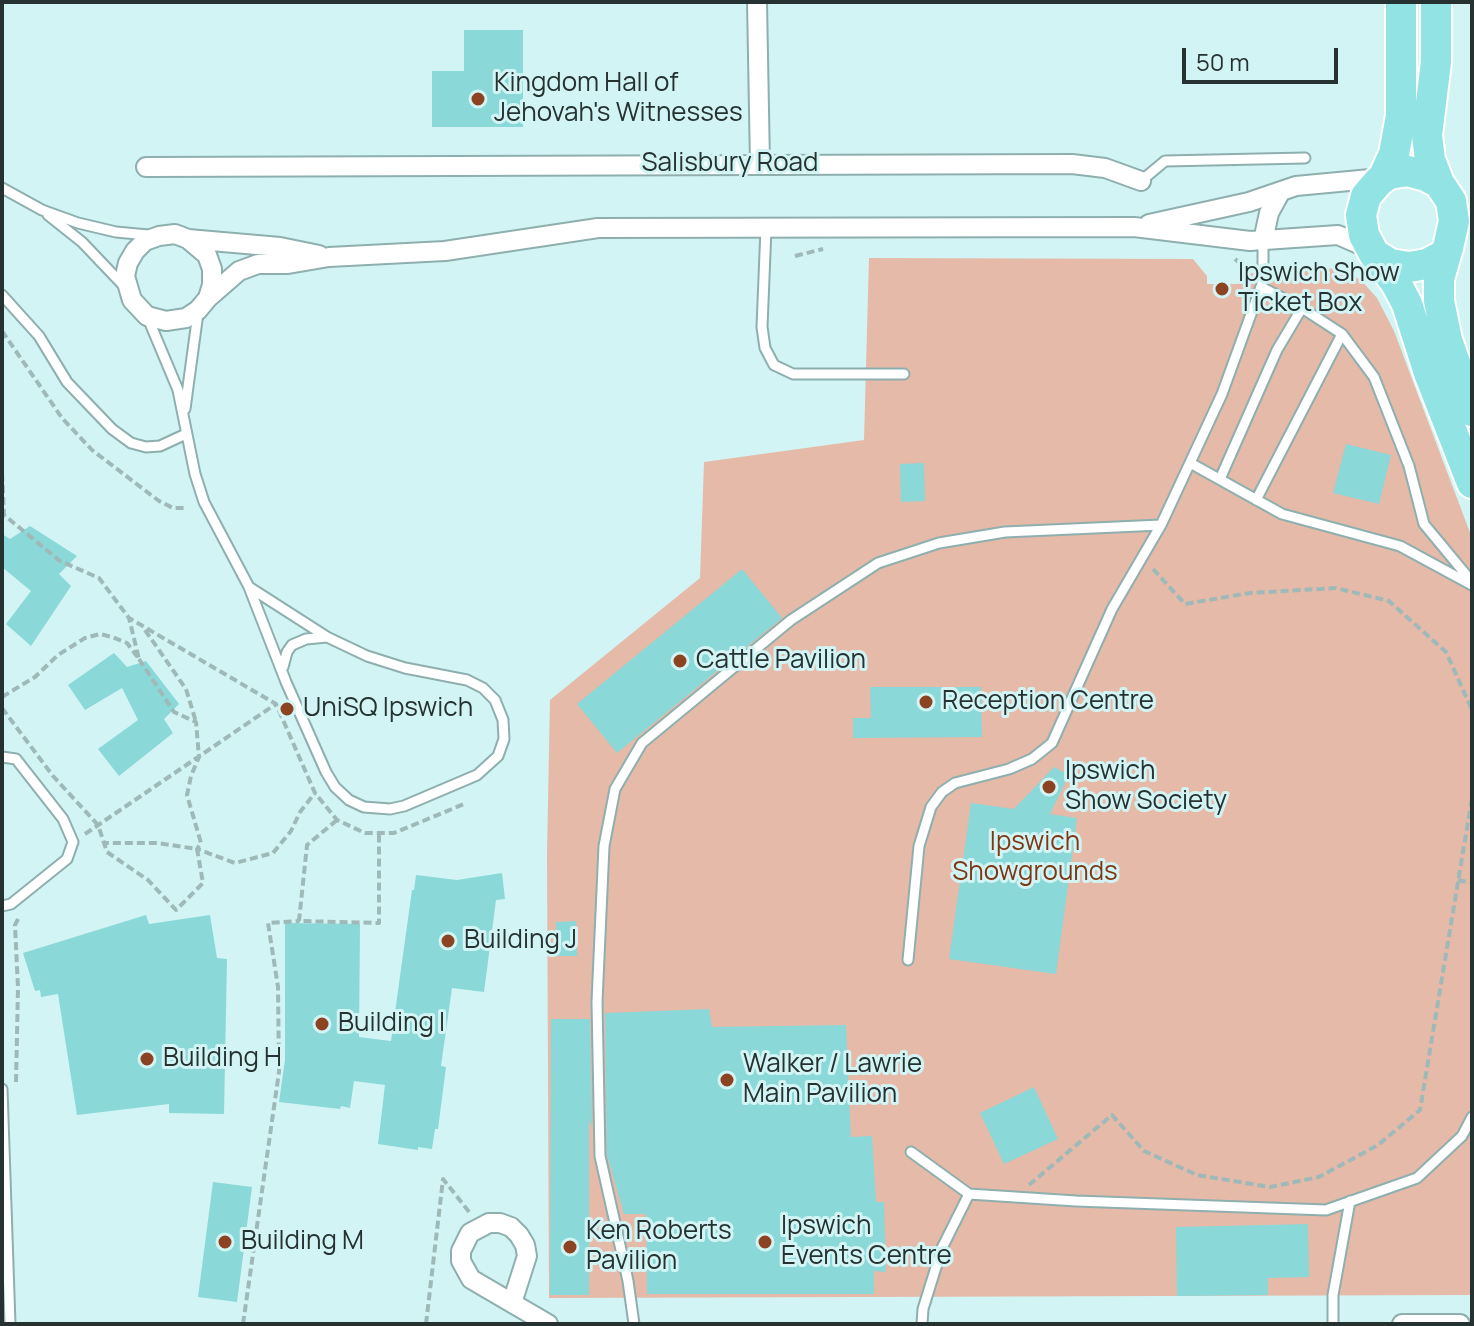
<!DOCTYPE html>
<html>
<head>
<meta charset="utf-8">
<style>
	body { margin:0 }
	#map { position:relative; width:1474px; height:1326px; overflow:hidden; background:#d3f4f4; font-family:Manrope,sans-serif }
	canvas { display:block }
	.frame { position:absolute; inset:0; border:4px solid #253231; pointer-events:none }
	.scale { position:absolute; left:1182px; top:48px; width:156px; height:36px; box-sizing:border-box; border:4px solid #253231; border-top:0; padding-left:10px; font-size:24px; line-height:28px; white-space:nowrap; color:#253231; -webkit-text-stroke:6px #d3f4f4; paint-order:stroke }
</style>
</head>
<body>
<div id="map">
<canvas width="1474" height="1326"></canvas>
<div class="frame"></div>
<div class="scale">50 m</div>
</div>
<script>
const c = document.querySelector('canvas').getContext('2d');
c.lineJoin = 'round';
function fill(path, color) { c.fillStyle = color; c.fill(path, 'evenodd'); }
const toPath = rows => new Path2D(rows.map(r => 'M' + r).join(''));
function trace(path, color, width, dash) { c.strokeStyle = color; c.lineWidth = width; c.lineCap = dash ? 'butt' : 'round'; c.setLineDash(dash || []); c.stroke(path); }
function drawText(font, color, halo, rows, align = 'center') {
  c.font = font + ' Manrope,sans-serif'; c.lineWidth = 6; c.setLineDash([]); c.textBaseline = 'middle'; c.strokeStyle = halo; c.fillStyle = color; for (const [text, x, y, turn = 0] of rows) {
    c.save(); c.translate(x, y); c.rotate((+turn || 0) * Math.PI / 180); c.textAlign = isNaN(turn) ? turn : align; if (halo) c.strokeText(text, 0, 0); c.fillText(text, 0, 0); c.restore();
  }
}
const green = toPath([
	[869,258,1193,259,1207,276,1207,284,1237,284,1251,273,1318,267,1343,270,1361,280,1377,298,1394,331,1472,538,1472,1295,549,1298,547,855,550,700,700,578,704,462,864,440]
]);
const building = toPath([
	[464,30,523,30,523,127,432,127,432,71,464,71],
	[1346,444,1391,455,1379,504,1333,493],
	[924,463,925,501,901,502,900,464],
	[30,526,77,556,59,574,71,586,31,646,6,624,31,591,2,567,2,534,10,539],
	[742,569,782,618,617,753,577,704],
	[114,653,127,667,146,661,179,704,164,719,173,733,119,776,98,749,138,720,122,688,85,710,68,685],
	[870,687,981,687,982,737,853,738,853,718,871,718],
	[1054,767,1069,775,1050,814,1077,818,1056,974,949,959,971,803,1014,809],
	[502,873,505,899,496,900,484,992,452,988,441,1066,446,1067,438,1129,435,1129,432,1149,418,1147,418,1150,378,1144,385,1085,354,1081,350,1108,341,1106,340,1109,279,1102,285,1060,285,923,360,924,359,1037,391,1041,412,890,414,890,416,875,457,880],
	[146,915,149,924,210,915,217,958,227,959,224,1114,169,1113,169,1104,77,1115,58,994,41,997,40,990,35,991,23,953],
	[576,921,577,956,557,956,556,922],
	[709,1009,712,1027,846,1025,851,1137,872,1136,876,1202,884,1202,886,1272,874,1271,874,1294,647,1294,646,1214,624,1214,607,1155,605,1013],
	[551,1019,590,1019,592,1127,589,1119,589,1295,550,1295],
	[1034,1087,1058,1139,1004,1164,980,1113],
	[213,1182,252,1187,237,1302,198,1297],
	[1308,1224,1309,1277,1268,1278,1268,1295,1177,1296,1176,1227]
]);
const path = toPath([
	[795,256,823,249],
	[1235,259,1245,268],
	[2,331,62,418,92,450,159,501,173,508,185,508],
	[2,473,4,515,60,561,99,578,129,618,276,704,315,793,337,820,365,833,394,833,464,804],
	[1153,569,1185,604,1250,593,1336,588,1389,601,1446,652,1472,710],
	[145,630,186,689,196,722],
	[139,659,174,712,196,722,199,757,191,776,187,795,201,843,197,849,235,863,273,853,291,831,300,812,315,793],
	[2,697,35,677,58,655,85,638,100,634,112,637,127,643,139,659,129,618],
	[2,708,53,776,98,825,107,852,148,880,176,910,203,883,197,849,157,843,104,843],
	[337,820,307,845,299,921,379,923,379,833],
	[85,834,276,704],
	[1458,880,1472,883],
	[16,1082,18,988,15,925,19,917],
	[1029,1185,1112,1115,1144,1151,1197,1175,1270,1187,1319,1177,1378,1145,1420,1110,1472,798],
	[243,1324,279,1072,278,987,268,923,299,921],
	[426,1324,443,1179,470,1213]
]);
const service = toPath([
	[1141,181,1165,161,1305,158],
	[2,188,42,210,78,223,116,232,148,235],
	[48,215,82,242,122,284],
	[766,228,762,327,765,348,774,365,793,374,904,374],
	[1261,287,1302,308],
	[2,295,39,336,67,382,112,429,131,443,146,447,160,446,186,434],
	[147,316,178,390,195,474,204,502,249,587,286,682,326,772,335,787,349,800,364,807,390,809,404,806,477,775,498,756,504,739,503,720,495,700,483,688,467,680,405,668,367,656,327,637,249,587],
	[1342,334,1374,377,1409,466,1424,524,1472,582],
	[185,409,198,313],
	[1192,464,1282,514,1400,546,1472,585],
	[1220,479,1277,350,1302,308,1342,334,1256,500],
	[283,667,287,652,292,645,306,639,327,637],
	[2,757,16,759,63,819,73,842,67,859,11,904,2,906],
	[908,960,919,846,931,807,942,792,955,783,1009,769,1032,759,1052,743,1112,609,1161,525,1222,394,1263,281,1263,241],
	[2,1089,10,1324],
	[911,1152,969,1194,942,1248,923,1309,922,1324],
	[969,1194,1076,1201,1326,1210,1417,1178,1462,1136,1472,1117],
	[634,1324,628,1281,600,1156,597,1002,604,846,615,789,642,743,791,620,878,563,939,543,1005,532,1161,525],
	[1333,1324,1333,1295,1350,1201]
]);
const minor = toPath([
	[757,2,760,164],
	[146,167,1072,164,1105,168,1141,181],
	[1149,224,1249,202,1296,186,1381,178],
	[188,239,207,255,212,269,212,285,208,298,198,310,186,318,166,321,147,316,132,300,125,276,128,263,135,251,145,241,159,236,175,234,188,239,280,247,319,255],
	[1263,241,1269,213,1280,193],
	[208,298,239,271,258,264,288,264,329,257,445,251,598,228,1134,227,1250,241,1338,235,1370,249],
	[489,1223,500,1223,511,1227,519,1235,525,1245,527,1256,512,1303,471,1279,461,1261,461,1251,470,1233,489,1223],
	[512,1303,548,1324],
	[1402,1324,1460,1324]
]);
const primary = toPath([
	[1436,2,1436,62,1427,135,1430,160,1439,183],
	[1408,171,1426,176,1439,183,1451,201,1454,221,1448,248,1444,255,1427,264,1409,267,1390,264,1374,254,1364,235,1361,215,1366,196,1379,181,1389,174,1408,171],
	[1384,176,1394,154,1401,116,1401,2],
	[1447,251,1439,279,1439,301,1447,340,1472,411],
	[1374,254,1396,283,1407,304,1429,373,1472,483]
]);
const markers = [
	[478,99,8,"#8b4321"],
	[1222,289,8,"#8b4321"],
	[680,661,8,"#8b4321"],
	[926,702,8,"#8b4321"],
	[287,709,8,"#8b4321"],
	[1049,787,8,"#8b4321"],
	[448,941,8,"#8b4321"],
	[322,1024,8,"#8b4321"],
	[147,1059,8,"#8b4321"],
	[727,1080,8,"#8b4321"],
	[225,1242,8,"#8b4321"],
	[765,1242,8,"#8b4321"],
	[570,1247,8,"#8b4321"]
];
const poiNames = [
	["Kingdom Hall of",494,84],
	["Jehovah's Witnesses",494,114],
	["Ipswich Show",1238,274],
	["Ticket Box",1238,304],
	["Cattle Pavilion",696,661],
	["Reception Centre",942,702],
	["UniSQ Ipswich",303,709],
	["Ipswich",1065,772],
	["Show Society",1065,802],
	["Building J",464,941],
	["Building I",338,1024],
	["Building H",163,1059],
	["Walker / Lawrie",743,1065],
	["Main Pavilion",743,1095],
	["Ipswich",781,1227],
	["Events Centre",781,1257],
	["Ken Roberts",586,1232],
	["Pavilion",586,1262],
	["Building M",241,1242]
];
const streetNames = [
	["Salisbury Road",730,164]
];
const parkNames = [
	["Ipswich",1035,843],
	["Showgrounds",1035,873]
];
fill(green, '#e5baa8');
fill(building, '#8ad8d8');
trace(service, '#8fafaf', 13);
trace(minor, '#8fafaf', 22);
trace(primary, '#fff', 34);
trace(path, '#9eb9b8', 4, [8, 4]);
trace(service, '#fff', 9);
trace(minor, '#fff', 18);
trace(primary, '#92e3e3', 30);
for (const [x, y, r, color] of markers) { const dot = new Path2D(); dot.arc(x, y, r, 0, 2 * Math.PI); c.fillStyle = color; c.fill(dot); trace(dot, '#d3f4f4', 3); }
drawText('26px', '#253231', '#d3f4f4', poiNames, 'left');
drawText('26px', '#253231', '#d3f4f4', streetNames);
drawText('26px', '#7d3815', '#d3f4f4', parkNames);
</script>
</body>
</html>
